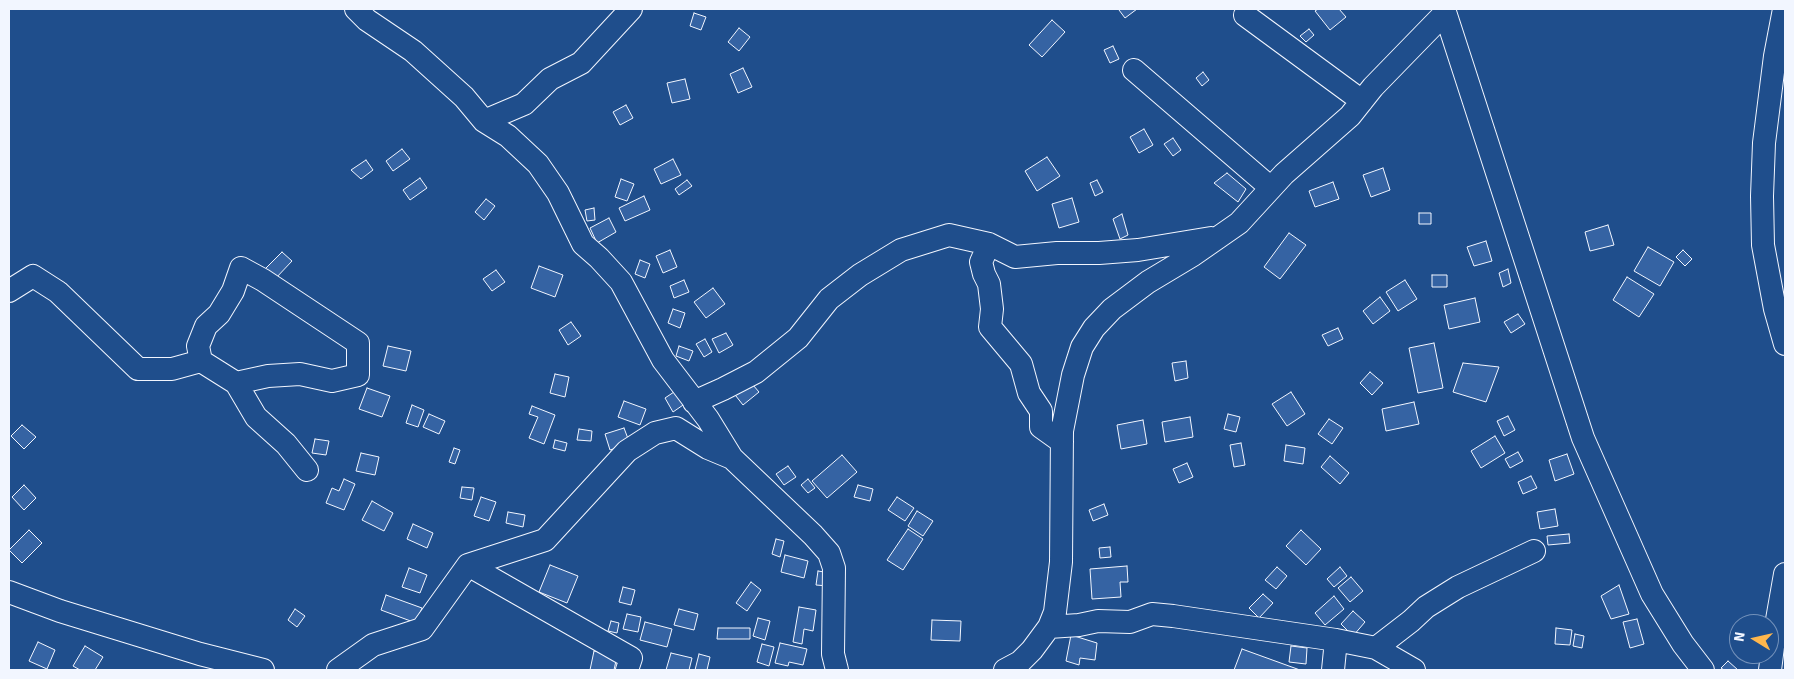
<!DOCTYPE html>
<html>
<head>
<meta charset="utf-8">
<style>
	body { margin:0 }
	#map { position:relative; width:1794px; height:679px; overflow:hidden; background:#1f4e8c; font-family:Signika,sans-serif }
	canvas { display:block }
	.frame { position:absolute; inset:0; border:10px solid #f2f6ff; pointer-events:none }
	.north { position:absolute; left:1729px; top:614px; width:50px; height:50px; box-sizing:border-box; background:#1f4e8c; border:1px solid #7391ba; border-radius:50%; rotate:279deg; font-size:14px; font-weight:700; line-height:20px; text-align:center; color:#f2f6ff }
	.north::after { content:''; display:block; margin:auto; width:18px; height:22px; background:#ffb74d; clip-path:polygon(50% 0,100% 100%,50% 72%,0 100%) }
</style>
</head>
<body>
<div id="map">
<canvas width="1794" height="679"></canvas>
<div class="frame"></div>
<div class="north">N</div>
</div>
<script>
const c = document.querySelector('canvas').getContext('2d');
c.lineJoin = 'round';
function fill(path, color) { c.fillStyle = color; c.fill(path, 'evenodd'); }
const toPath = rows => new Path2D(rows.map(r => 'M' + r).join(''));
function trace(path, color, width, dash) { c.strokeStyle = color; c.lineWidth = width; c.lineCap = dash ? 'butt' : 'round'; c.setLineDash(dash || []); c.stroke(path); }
const building = toPath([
	[1120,9,1137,9,1125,18,1119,10,1120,9],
	[1318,9,1339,9,1346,17,1330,30,1315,11,1318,9],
	[694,13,706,17,701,30,690,26,694,13],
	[1052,20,1065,32,1042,57,1029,45,1052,20],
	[739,28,750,37,739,51,728,42,739,28],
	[1309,29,1314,35,1306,42,1300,36,1309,29],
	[1113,46,1119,59,1110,63,1104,50,1113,46],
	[743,68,752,87,738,93,730,74,743,68],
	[1203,72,1209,80,1202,86,1196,78,1203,72],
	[685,79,690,99,672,103,667,83,685,79],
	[626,105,633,118,620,125,613,112,626,105],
	[1144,129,1153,145,1139,153,1130,137,1144,129],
	[1173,138,1181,150,1173,156,1164,144,1173,138],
	[402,149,410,159,393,171,386,161,402,149],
	[1047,157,1060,176,1037,191,1025,171,1047,157],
	[673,159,681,175,661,184,654,169,673,159],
	[366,160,373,170,361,179,351,170,366,160],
	[1383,168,1390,190,1371,197,1363,175,1383,168],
	[1227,173,1246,189,1238,202,1214,183,1227,173],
	[420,178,427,188,410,200,403,190,420,178],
	[621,179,634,184,627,201,615,197,621,179],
	[687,180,692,186,679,195,675,189,687,180],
	[1097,180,1103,192,1095,196,1090,183,1097,180],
	[1333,182,1339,199,1315,207,1309,191,1333,182],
	[644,196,650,210,625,221,619,208,644,196],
	[1072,198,1079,222,1059,228,1052,204,1072,198],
	[486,199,495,206,484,220,475,212,486,199],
	[594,208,595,220,587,221,585,210,594,208],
	[1419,213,1431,213,1431,224,1419,224,1419,213],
	[1122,214,1128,235,1120,239,1113,219,1122,214],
	[609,218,616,232,597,243,590,228,609,218],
	[1608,225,1614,245,1590,251,1585,232,1608,225],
	[1289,233,1306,245,1280,279,1264,267,1289,233],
	[1486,241,1492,261,1474,266,1467,247,1486,241],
	[1648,247,1674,262,1660,286,1634,271,1648,247],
	[670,250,677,267,663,273,656,256,670,250],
	[1683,250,1692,259,1685,266,1676,257,1683,250],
	[282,252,292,261,275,279,265,269,282,252],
	[640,260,650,264,645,278,635,274,640,260],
	[539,266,563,275,555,297,531,288,539,266],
	[1508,269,1511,283,1503,287,1499,273,1508,269],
	[496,270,505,282,492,291,483,279,496,270],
	[1432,275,1447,275,1447,287,1432,287,1432,275],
	[1627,277,1654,294,1639,317,1613,300,1627,277],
	[684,280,689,292,674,298,670,286,684,280],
	[1405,280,1417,299,1398,311,1386,292,1405,280],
	[713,288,725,304,706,318,694,302,713,288],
	[1380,297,1390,311,1373,324,1363,311,1380,297],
	[1475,298,1480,322,1449,329,1444,305,1475,298],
	[673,309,685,313,680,328,668,323,673,309],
	[1518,314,1525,324,1511,333,1504,322,1518,314],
	[571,322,581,336,568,345,559,330,571,322],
	[1338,328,1343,339,1328,346,1322,335,1338,328],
	[726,333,733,345,719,353,712,339,726,333],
	[705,339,712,352,704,357,696,344,705,339],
	[1434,343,1443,388,1418,393,1409,348,1434,343],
	[388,346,411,351,406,371,383,366,388,346],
	[679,346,693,351,689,361,676,356,679,346],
	[1186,361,1188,378,1175,381,1172,363,1186,361],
	[1463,363,1499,367,1486,402,1453,392,1463,363],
	[1370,372,1383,383,1372,395,1360,383,1370,372],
	[555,374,569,377,565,397,550,393,555,374],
	[747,378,759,392,743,405,732,391,747,378],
	[367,388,390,396,382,417,359,409,367,388],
	[677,390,686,403,673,412,665,398,677,390],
	[1291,392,1305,414,1287,426,1272,404,1291,392],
	[624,401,646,409,640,425,618,417,624,401],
	[1414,402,1419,424,1386,431,1382,409,1414,402],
	[412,405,424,410,418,427,406,423,412,405],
	[532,406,555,415,544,444,529,438,538,417,529,414,532,406],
	[429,414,445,421,439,434,423,427,429,414],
	[1228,414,1240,417,1236,432,1224,429,1228,414],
	[1508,416,1515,430,1504,436,1497,421,1508,416],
	[1190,417,1193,437,1165,442,1162,422,1190,417],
	[1329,419,1343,428,1332,444,1318,434,1329,419],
	[1143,420,1147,444,1121,449,1117,425,1143,420],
	[22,425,36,437,24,449,11,436,22,425],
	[624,428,630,444,610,450,605,434,624,428],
	[579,429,592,431,591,441,577,440,579,429],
	[1495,436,1505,453,1481,468,1471,451,1495,436],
	[315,439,329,441,326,455,312,453,315,439],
	[555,440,567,443,565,451,553,448,555,440],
	[1241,443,1245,465,1234,467,1230,445,1241,443],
	[1286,445,1305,448,1303,464,1284,461,1286,445],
	[454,448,460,450,455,464,449,462,454,448],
	[1518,452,1523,461,1510,468,1505,459,1518,452],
	[361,453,379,457,375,475,356,471,361,453],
	[1567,454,1574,474,1555,481,1549,460,1567,454],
	[842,455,857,472,827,498,812,481,842,455],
	[1330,456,1349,473,1340,484,1321,467,1330,456],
	[1187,463,1193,477,1179,483,1173,469,1187,463],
	[788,466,796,477,784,485,776,474,788,466],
	[1531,476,1537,488,1523,494,1518,482,1531,476],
	[344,479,355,484,344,510,326,503,332,488,339,491,344,479],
	[808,479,815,488,808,493,801,485,808,479],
	[24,485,36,498,24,510,12,497,24,485],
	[858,485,873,489,870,501,854,497,858,485],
	[462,487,474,488,472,500,460,498,462,487],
	[481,497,496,502,489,521,474,516,481,497],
	[897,497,914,508,905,521,888,510,897,497],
	[372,501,393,513,384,531,362,520,372,501],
	[1104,504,1108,515,1093,521,1089,510,1104,504],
	[1555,509,1558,526,1540,529,1537,512,1555,509],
	[917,511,933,521,923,536,908,526,917,511],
	[508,512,525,515,523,527,506,523,508,512],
	[413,524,433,533,427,548,407,539,413,524],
	[908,529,923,539,903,570,887,560,908,529],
	[29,530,42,543,22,563,9,550,29,530],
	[1301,530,1321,549,1306,565,1286,546,1301,530],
	[1569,534,1570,543,1548,545,1547,536,1569,534],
	[776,539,784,541,780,557,772,554,776,539],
	[1110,547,1111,557,1100,558,1099,548,1110,547],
	[785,555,808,561,804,578,781,572,785,555],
	[550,565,578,576,567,603,539,592,550,565],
	[1127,566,1128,582,1120,582,1121,597,1092,599,1090,569,1127,566],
	[1277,567,1287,576,1276,589,1265,580,1277,567],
	[1340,567,1347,576,1334,587,1327,579,1340,567],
	[409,568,427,575,420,593,402,587,409,568],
	[818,571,830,573,828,586,816,585,818,571],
	[1351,577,1363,591,1350,602,1338,588,1351,577],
	[751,582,761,590,747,611,736,603,751,582],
	[1619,585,1629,614,1611,619,1601,596,1619,585],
	[623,587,635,590,631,605,619,602,623,587],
	[1263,594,1273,603,1259,618,1249,608,1263,594],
	[386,595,422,608,416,623,381,610,386,595],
	[1334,596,1344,609,1325,625,1315,613,1334,596],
	[799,607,816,610,813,631,804,629,802,644,793,642,799,607],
	[295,609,305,616,297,627,288,620,295,609],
	[679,609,698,614,694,630,674,625,679,609],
	[1353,611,1365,622,1353,636,1341,624,1353,611],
	[627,614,641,617,638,632,623,629,627,614],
	[758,618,770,621,765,640,753,636,758,618],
	[1637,619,1644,644,1630,648,1623,622,1637,619],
	[932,620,961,621,960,641,931,640,932,620],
	[611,621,619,623,617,633,608,631,611,621],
	[645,622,672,629,667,647,640,640,645,622],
	[718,628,750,628,750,639,717,639,718,628],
	[1556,628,1572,630,1570,645,1555,644,1556,628],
	[1575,634,1584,636,1582,648,1573,646,1575,634],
	[1071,635,1097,643,1095,660,1080,658,1079,665,1066,661,1071,635],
	[38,642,55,650,47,669,29,661,38,642],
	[780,643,807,649,803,665,789,662,788,666,775,663,780,643],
	[762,644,774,647,769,666,757,662,762,644],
	[85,646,103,657,95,670,80,670,73,666,85,646],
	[1291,646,1307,648,1306,664,1289,662,1291,646],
	[1242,649,1300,670,1234,670,1242,649],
	[594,651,617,656,614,670,590,670,594,651],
	[671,653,692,658,689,670,666,670,671,653],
	[699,654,710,657,707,670,695,670,699,654],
	[1728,661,1738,670,1724,670,1721,668,1728,661]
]);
const minor = toPath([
	[356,9,367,20,413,51,464,97,484,121,508,136,538,164,558,193,583,244,599,258,621,282,663,360,708,419,732,458,813,535,829,553,834,568,833,654,837,670],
	[1444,9,1583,438,1652,594,1683,644,1703,670],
	[1784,9,1775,56,1764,143,1762,196,1763,245,1775,309,1785,344],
	[1245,15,1362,101],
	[1134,70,1271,188],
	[484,121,524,104,550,79,581,63,631,9],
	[989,244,981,262,984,274,989,284,992,309,990,327,1021,364,1029,393,1041,411,1041,427,1062,442],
	[9,291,33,276,58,292,138,369,172,369,201,361,236,383,256,417,286,444,307,470],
	[201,361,198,346,206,326,219,314,233,291,241,268,263,280,358,343,358,375,332,381,300,374,268,376,236,383],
	[694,402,723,389,756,372,798,338,829,299,860,275,901,250,949,235,989,244,1015,257,1057,253,1099,253,1138,250,1211,238],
	[468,565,545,540,627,451,655,433,676,428,708,448,732,458],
	[9,592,60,611,200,654,263,670],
	[1049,627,1079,625,1098,621,1130,622,1152,614,1173,616,1336,640,1376,648,1414,670],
	[1376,648,1411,621,1426,607,1458,587,1534,551],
	[338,670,373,645,422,629,468,565,631,658,627,670],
	[1005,670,1020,662,1032,650,1049,627,1055,612,1061,562,1062,431,1073,375,1082,347,1094,328,1112,309,1148,282,1193,255,1239,223,1284,174,1350,116,1373,87,1445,13],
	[1333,670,1336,640],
	[1770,670,1775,631,1785,574]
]);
fill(building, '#3563a3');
trace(building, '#f2f6ff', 1);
trace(minor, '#f2f6ff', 24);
trace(minor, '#1f4e8c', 22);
</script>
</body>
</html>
